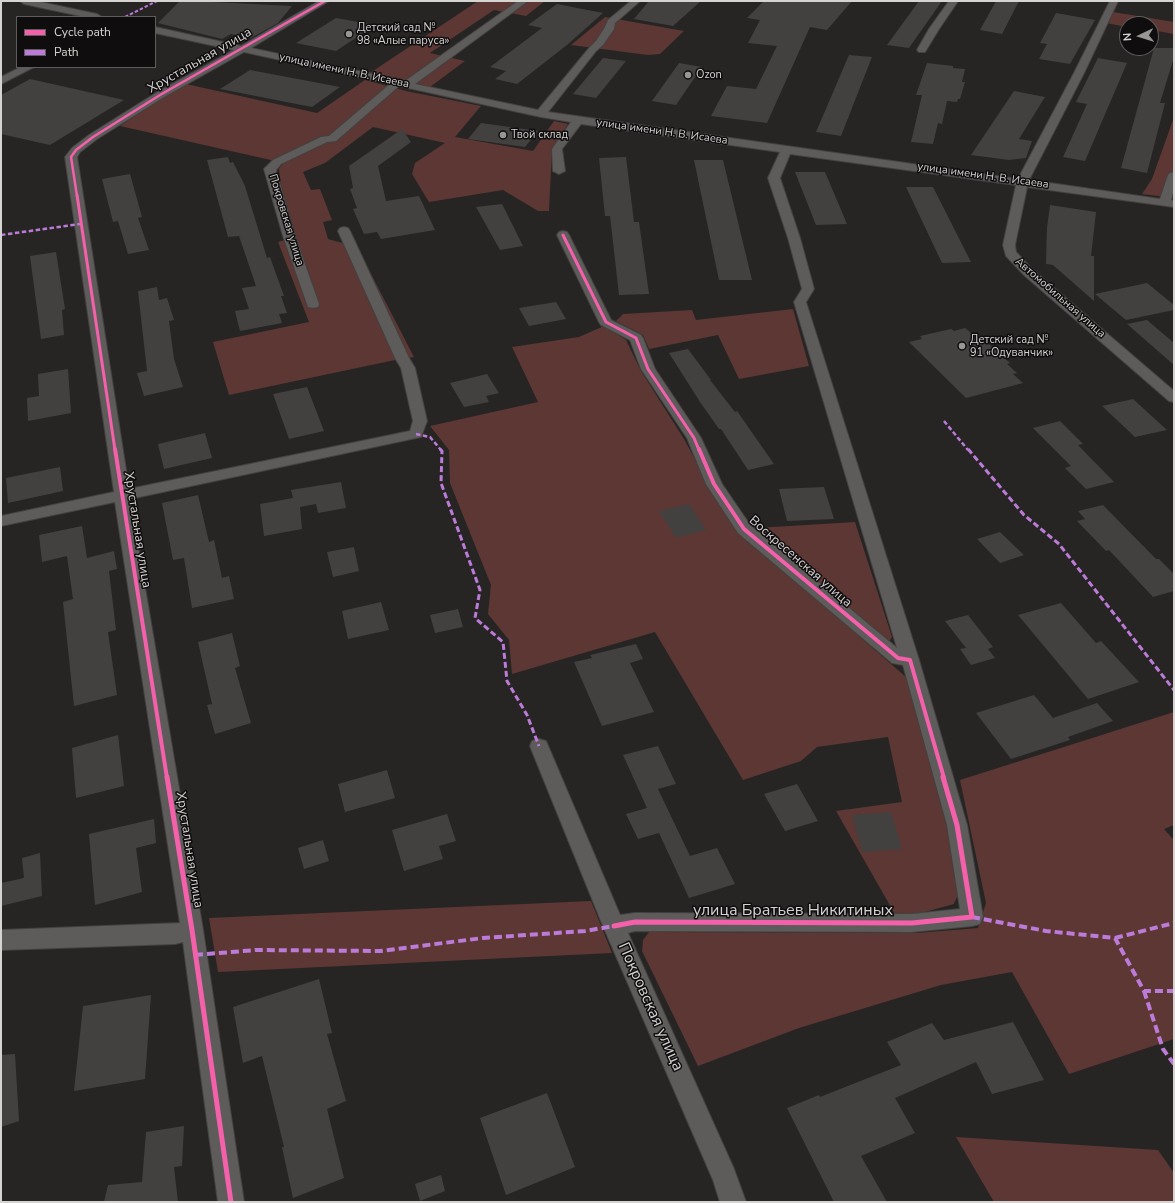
<!DOCTYPE html>
<html>
<head>
<meta charset="utf-8">
<style>
	body { margin:0 }
	#map { position:relative; width:1175px; height:1203px; overflow:hidden; background:#262524; font-family:"Nunito Sans",sans-serif }
	canvas { display:block }
	.frame { position:absolute; inset:0; border:2px solid #d6d4d3; pointer-events:none }
	.legend { position:absolute; left:16px; top:16px; width:140px; height:52px; box-sizing:border-box; background:#0f0d0d; border:1px solid #5f5d5c; margin:0; padding:5px 7px; list-style:none; font-size:12px; color:#d6d4d3 }
	.legend li { display:flex; align-items:center; gap:8px; height:20px }
	.legend b { width:20px; border:1px solid #5f5d5c }
	.north { position:absolute; left:1119px; top:16px; width:40px; height:40px; box-sizing:border-box; background:#0f0d0d; border:1px solid #5f5d5c; border-radius:50%; rotate:266deg; font-size:11px; font-weight:700; line-height:16px; text-align:center; color:#d6d4d3 }
	.north::after { content:''; display:block; margin:auto; width:14px; height:18px; background:#989796; clip-path:polygon(50% 0,100% 100%,50% 72%,0 100%) }
</style>
</head>
<body>
<div id="map">
<canvas width="1175" height="1203"></canvas>
<div class="frame"></div>
<ul class="legend">
<li><b style="height:5px;background:#f560ab"></b>Cycle path</li>
<li><b style="height:5px;background:#bd7bd9"></b>Path</li>
</ul>
<div class="north">N</div>
</div>
<script>
const c = document.querySelector('canvas').getContext('2d');
c.lineJoin = 'round';
function fill(path, color) { c.fillStyle = color; c.fill(path, 'evenodd'); }
const toPath = rows => new Path2D(rows.map(r => 'M' + r).join(''));
function trace(path, color, width, dash) { c.strokeStyle = color; c.lineWidth = width; c.lineCap = dash ? 'butt' : 'round'; c.setLineDash(dash || []); c.stroke(path); }
function drawText(font, color, halo, rows, align = 'center') {
  c.font = font + ' "Nunito Sans",sans-serif'; c.lineWidth = 3; c.setLineDash([]); c.textBaseline = 'middle'; c.strokeStyle = halo; c.fillStyle = color; for (const [text, x, y, turn = 0] of rows) {
    c.save(); c.translate(x, y); c.rotate((+turn || 0) * Math.PI / 180); c.textAlign = isNaN(turn) ? turn : align; if (halo) c.strokeText(text, 0, 0); c.fillText(text, 0, 0); c.restore();
  }
}
const green = toPath([
	[478,1,545,1,526,16,494,10,430,53,465,61,430,87,370,73],
	[1113,12,1174,22,1174,34,1151,30,1151,24,1127,24,1127,27,1106,23],
	[605,17,684,31,660,54,648,55,571,45],
	[365,80,406,91,481,106,455,137,533,151,554,121,568,124,552,149,549,211,538,211,503,190,429,202,412,174,415,163,445,143,373,127,325,163,303,172,311,190,320,189,332,220,323,222,328,239,357,247,414,357,395,360,229,395,213,342,309,322,278,242,296,237,280,181,279,168,284,163,120,126,164,96,186,84,317,113],
	[1174,117,1174,198,1142,194,1152,179],
	[793,309,809,366,739,379,718,335,649,349,643,335,616,321,623,314,692,310,696,320],
	[604,326,626,340,641,371,684,439,700,468,738,531,906,677,949,830,959,892,954,904,914,915,896,916,836,811,902,802,888,737,817,747,801,761,743,780,655,632,512,674,509,640,488,614,491,585,450,483,449,450,430,426,538,402,512,347,579,337],
	[855,522,892,637,889,642,767,540,756,528],
	[1174,712,1174,825,1164,829,1174,840,1174,1039,1069,1074,1012,972,941,985,799,1028,698,1066,642,951,643,940,649,932,917,933,978,928,986,903,960,780],
	[591,901,612,953,218,972,209,918],
	[956,1137,1158,1150,1174,1173,1174,1202,994,1202]
]);
const building = toPath([
	[180,1,192,1,292,6,278,23,251,38,231,34,222,39,158,23],
	[649,1,701,1,673,26,634,19],
	[764,1,852,1,827,30,810,27,767,123,711,116,727,86,756,89,777,46,748,43,760,20,747,18],
	[919,1,942,1,909,48,887,45],
	[996,1,1019,1,1002,34,980,30],
	[557,4,603,13,567,45,517,84,495,79,506,71,490,67,542,28,528,25],
	[1056,13,1095,20,1070,64,1039,59,1047,44,1040,43],
	[336,18,375,25,336,51,296,43],
	[1154,48,1174,48,1174,57,1160,103,1165,103,1147,173,1121,168],
	[849,55,872,57,841,136,816,132],
	[603,58,626,61,596,98,573,94],
	[1098,58,1127,63,1085,161,1063,157,1087,104,1076,102],
	[679,63,702,67,676,105,652,101],
	[927,63,953,66,953,68,965,69,962,82,965,82,960,99,958,99,957,102,947,101,942,124,938,123,933,144,911,142,922,95,916,95],
	[250,70,340,87,312,107,220,89],
	[30,79,124,100,50,145,1,134,1,95],
	[1014,91,1045,97,1019,139,1032,141,1026,158,1009,160,971,155],
	[481,123,538,131,525,147,468,139],
	[402,129,411,142,378,166,386,201,419,196,435,230,381,239,377,232,364,234,353,209,357,208,350,189,353,188,349,166],
	[228,157,230,163,233,162,245,186,267,258,270,257,284,296,281,296,287,313,279,314,282,323,240,331,235,311,249,309,242,288,256,286,239,236,228,237,207,160],
	[626,157,634,222,639,222,649,294,619,295,610,216,605,216,599,158],
	[694,160,723,160,752,280,719,280],
	[795,172,825,172,847,224,816,225],
	[130,174,142,217,138,218,149,250,128,254,118,221,113,222,102,179],
	[906,187,933,187,971,262,942,263],
	[502,204,523,246,500,250,476,207],
	[1050,205,1096,212,1091,256,1094,256,1094,301,1053,265,1046,264,1047,228],
	[56,252,65,309,62,310,64,335,41,339,30,256],
	[1147,283,1174,305,1174,310,1126,320,1095,294],
	[157,287,159,300,167,298,174,320,169,321,174,359,183,387,144,396,137,373,147,371,138,291],
	[556,302,566,319,529,326,519,308],
	[1147,320,1174,343,1174,365,1127,324],
	[965,328,976,337,980,336,1010,363,1007,364,1017,373,1013,374,1023,383,966,398,909,342,922,339,920,336,951,329,954,331],
	[688,349,711,380,710,380,735,412,737,411,774,464,748,470,721,429,719,429,700,402,669,353],
	[68,369,71,413,28,421,27,398,39,396,38,374],
	[487,374,499,393,486,396,489,402,464,407,450,383],
	[307,387,324,431,289,439,273,394],
	[1133,399,1167,430,1135,437,1102,406],
	[1060,421,1083,444,1078,445,1114,482,1086,489,1065,468,1071,466,1033,428],
	[205,433,212,458,164,469,158,444],
	[60,467,63,491,8,503,6,478],
	[341,482,346,508,318,513,316,504,300,507,302,529,264,536,260,504,293,498,291,490],
	[824,487,834,519,787,521,779,489],
	[198,495,209,542,214,540,222,578,229,576,234,599,192,608,184,558,173,560,162,503],
	[689,504,706,530,676,538,659,511],
	[1103,505,1156,559,1159,559,1174,574,1174,591,1153,597,1109,550,1106,551,1077,521,1085,519,1078,511],
	[82,526,87,558,114,551,117,569,109,571,116,630,108,632,117,695,74,706,63,602,73,599,67,556,42,562,39,535],
	[1000,532,1024,555,1000,563,977,539],
	[354,547,359,571,333,577,327,552],
	[381,602,389,630,348,639,342,611],
	[1061,603,1096,643,1101,641,1139,682,1088,699,1018,615],
	[458,609,463,627,435,633,430,615],
	[968,615,993,647,988,649,995,658,971,665,960,649,966,648,945,621],
	[232,633,240,666,235,668,251,723,215,734,207,705,212,704,198,642],
	[636,644,643,659,630,663,654,712,602,726,574,662,592,658,590,655],
	[1034,695,1053,718,1097,703,1113,721,1068,737,1070,740,1011,759,976,713],
	[118,735,124,786,76,798,72,748],
	[658,746,676,784,658,789,690,856,717,848,735,884,689,898,659,833,638,839,626,814,647,808,623,755],
	[387,770,395,798,345,812,338,784],
	[797,784,818,821,785,831,764,794],
	[891,812,902,849,862,852,852,815],
	[447,814,456,841,439,846,443,859,404,871,392,830],
	[154,819,156,843,136,848,142,892,95,905,89,834],
	[323,840,329,861,304,869,298,848],
	[40,853,42,896,1,906,1,883,24,878,22,858],
	[319,979,332,1033,327,1034,346,1101,327,1109,344,1178,293,1198,282,1147,284,1147,262,1056,243,1063,233,1007],
	[151,995,145,1079,74,1091,83,1006],
	[1013,1022,1044,1080,992,1094,976,1062,895,1098,915,1133,861,1156,887,1202,834,1202,787,1108,819,1095,820,1097,901,1065,887,1042,932,1023,944,1040],
	[15,1054,19,1121,1,1127,1,1055],
	[547,1093,575,1167,506,1195,480,1118],
	[184,1126,182,1166,174,1167,178,1202,104,1202,108,1185,142,1182,146,1132],
	[441,1175,445,1191,420,1201,415,1184]
]);
const minor = toPath([
	[20,1,36,1,97,14,102,17,85,17,24,4,20,1],
	[319,1,329,1,251,48,405,81,518,1,528,1,415,84,538,110,590,47,596,41,604,29,608,20,631,1,640,1,615,23,614,29,603,45,596,51,548,112,1018,179,1074,73,1110,1,1118,1,1084,73,1029,180,1160,199,1168,175,1170,173,1174,172,1174,189,1171,200,1174,201,1174,207,1027,187,1015,245,1016,252,1032,269,1174,391,1174,402,1169,401,1024,275,1006,256,1003,245,1016,185,790,154,780,178,800,238,814,289,806,302,919,660,967,825,983,917,980,924,972,926,912,932,635,931,628,933,734,1169,746,1202,720,1202,713,1180,603,926,530,746,532,741,539,739,546,741,620,915,635,913,912,914,960,909,947,825,903,665,892,663,738,533,706,484,687,438,641,369,630,340,601,325,599,322,557,235,559,232,563,231,567,232,569,235,611,320,641,335,643,338,655,369,701,438,722,484,750,525,897,648,794,302,802,289,788,238,768,178,780,152,581,124,562,149,565,171,559,174,553,171,552,149,571,122,541,117,399,86,336,141,327,142,281,164,276,170,295,236,319,304,318,307,313,308,308,307,307,304,283,236,264,169,273,160,321,137,329,136,390,84,244,52,164,97,97,139,80,152,77,157,129,489,410,431,413,421,401,368,395,358,338,231,340,228,344,227,348,228,350,231,409,358,415,368,427,421,421,437,130,499,203,930,244,1202,218,1202,183,942,175,944,1,950,1,930,180,923,115,502,1,526,1,516,114,492,65,157,72,148,89,135,156,93,234,50,155,33,155,27,241,46,319,1],
	[949,1,958,1,939,29,925,52,919,52,917,50,929,29,949,1],
	[21,67,34,67,1,84,1,77,21,67]
]);
const quietFar3 = toPath([
	[125,17,157,1]
]);
const quietFar2 = toPath([
	[1,235,80,224],
	[944,421,968,450],
	[416,434,430,437,441,450]
]);
const quietFar1 = toPath([
	[440,449,442,451,441,483,480,590,475,618,503,642,507,681,527,715,539,746],
	[968,449,1024,515,1059,544,1174,690]
]);
const quiet = toPath([
	[972,917,1046,931,1115,938,1144,991,1174,991],
	[1115,938,1174,923],
	[195,955,256,950,380,951,483,938,585,931,614,926],
	[1144,991,1163,1049,1174,1064]
]);
const cyclewayFar3 = toPath([
	[77,196,71,157,76,150,93,137,160,95,325,1]
]);
const cyclewayFar2 = toPath([
	[77,195,115,450],
	[563,235,606,322,636,338,648,369,694,438,699,450]
]);
const cyclewayFar1 = toPath([
	[115,449,167,778],
	[699,449,714,484,744,529,898,658,910,660,944,778]
]);
const cycleway = toPath([
	[167,777,192,930,231,1202],
	[614,926,635,922,912,923,972,917,957,825,943,777]
]);
const markers = [
	[349,34,4,"#989796"],
	[688,75,4,"#989796"],
	[503,135,4,"#989796"],
	[962,346,4,"#989796"]
];
const farPoinames = [
	["Детский сад №",357,28],
	["98 «Алые паруса»",357,41],
	["Ozon",696,75],
	["Твой склад",511,135],
	["Детский сад №",970,340],
	["91 «Одуванчик»",970,353]
];
const farStreetnames = [
	["улица имени Н. В. Исаева",344,71,12],
	["улица имени Н. В. Исаева",662,132,8],
	["улица имени Н. В. Исаева",983,176,8],
	["Покровская улица",286,220,73],
	["Автомобильная улица",1060,298,41]
];
const streetNames = [
	["Хрустальная улица",200,61,-30],
	["Хрустальная улица",137,530,81],
	["Воскресенская улица",800,562,41],
	["Хрустальная улица",189,850,81]
];
const nearStreetnames = [
	["улица Братьев Никитиных",793,911],
	["Покровская улица",650,1007,66]
];
fill(green, '#5c3734');
fill(building, '#424140');
trace(minor, '#434141', 2);
fill(minor, '#5d5c5b');
trace(quietFar3, '#bd7bd9', 2, [3.5, 2]);
trace(quietFar2, '#bd7bd9', 2.5, [4.5, 2.5]);
trace(quietFar1, '#bd7bd9', 3, [6, 3]);
trace(quiet, '#bd7bd9', 4, [8, 4]);
trace(cyclewayFar3, '#f560ab', 2.5);
trace(cyclewayFar2, '#f560ab', 3);
trace(cyclewayFar1, '#f560ab', 4);
trace(cycleway, '#f560ab', 5);
for (const [x, y, r, color] of markers) { const dot = new Path2D(); dot.arc(x, y, r, 0, 2 * Math.PI); c.fillStyle = color; c.fill(dot); trace(dot, '#0f0d0d', 1.5); }
drawText('11px', '#d6d4d3', '#0f0d0d', farPoinames, 'left');
drawText('11px', '#d6d4d3', '#0f0d0d', farStreetnames);
drawText('13px', '#d6d4d3', '#0f0d0d', streetNames);
drawText('16px', '#d6d4d3', '#0f0d0d', nearStreetnames);
</script>
</body>
</html>
